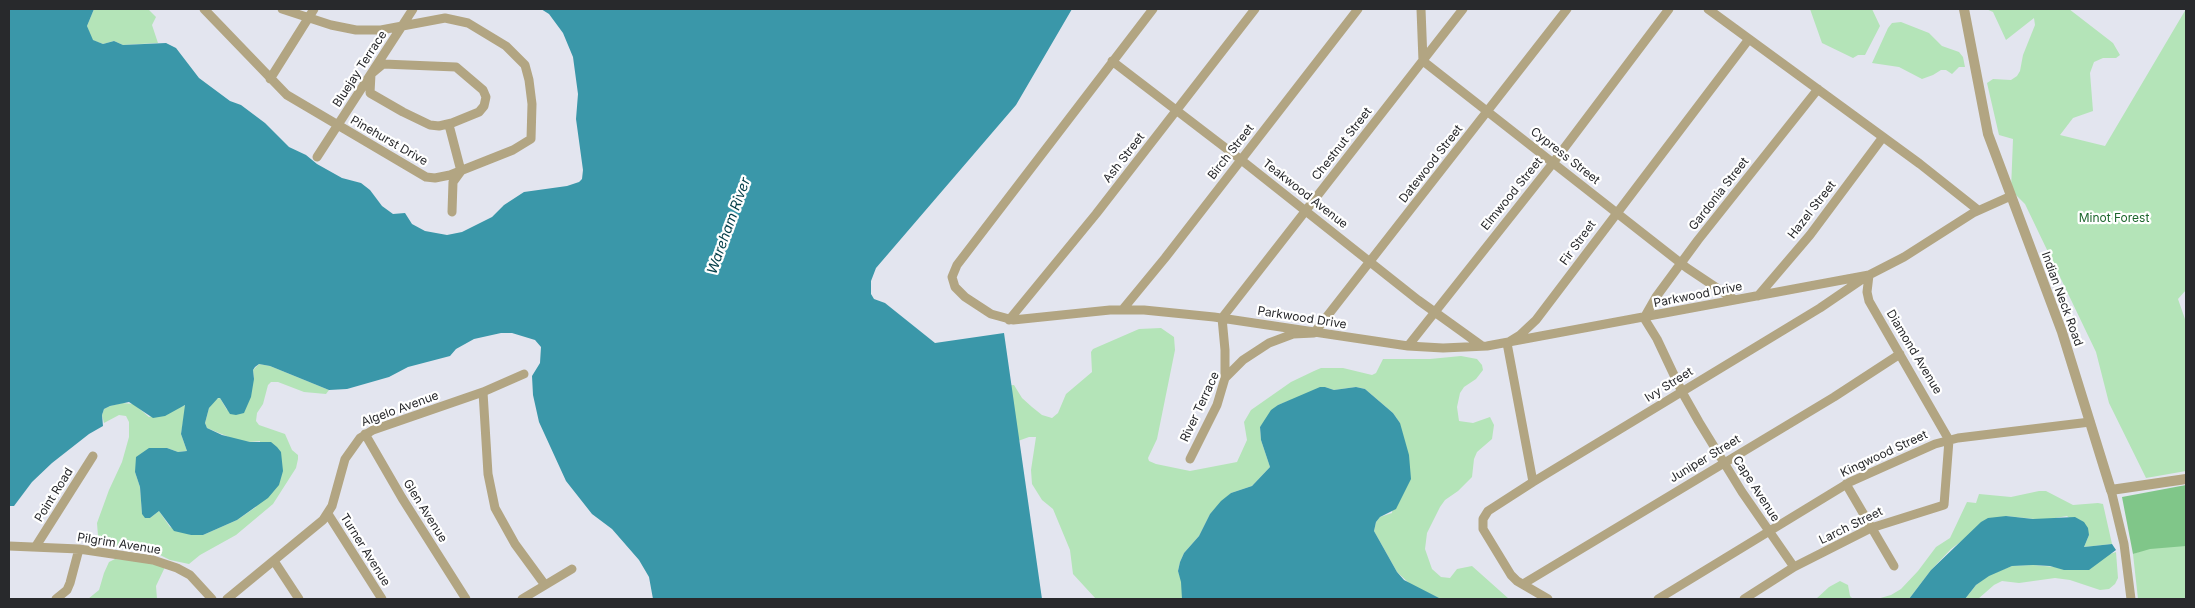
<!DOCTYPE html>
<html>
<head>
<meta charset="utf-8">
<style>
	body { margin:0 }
	#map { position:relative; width:2195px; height:608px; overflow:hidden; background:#e3e5ef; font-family:Inter,sans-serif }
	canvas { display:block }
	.frame { position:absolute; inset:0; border:10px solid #28292c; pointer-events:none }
</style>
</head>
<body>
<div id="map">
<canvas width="2195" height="608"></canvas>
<div class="frame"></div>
</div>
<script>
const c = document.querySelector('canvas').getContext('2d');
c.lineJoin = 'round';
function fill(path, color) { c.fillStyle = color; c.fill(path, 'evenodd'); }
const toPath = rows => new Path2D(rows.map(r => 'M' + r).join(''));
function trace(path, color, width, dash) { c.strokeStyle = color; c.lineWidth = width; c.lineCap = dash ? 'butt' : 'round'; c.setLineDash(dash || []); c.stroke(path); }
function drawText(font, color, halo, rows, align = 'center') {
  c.font = font + ' Inter,sans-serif'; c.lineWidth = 4.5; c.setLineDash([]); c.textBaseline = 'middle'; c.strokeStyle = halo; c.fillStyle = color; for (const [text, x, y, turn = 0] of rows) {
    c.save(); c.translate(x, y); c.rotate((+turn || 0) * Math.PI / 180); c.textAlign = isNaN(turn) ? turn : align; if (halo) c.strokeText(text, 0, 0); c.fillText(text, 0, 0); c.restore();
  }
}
const green = toPath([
	[94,9,148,9,156,17,152,25,158,43,123,45,114,41,103,44,92,40,87,26],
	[1810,9,1872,9,1880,26,1865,55,1858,55,1853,58,1822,43],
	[1986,9,2069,9,2113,43,2120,55,2116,58,2103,58,2094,62,2090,73,2093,111,2073,118,2060,135,2105,146,2186,9,2186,290,2178,299,2186,322,2186,471,2146,478,2109,403,2096,352,2025,204,2011,190,2013,139,1999,135,1987,83,1993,79,2011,80,2017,76,2020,71,2023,55,2035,25,2034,18,2006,40,1993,12],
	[1901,22,1929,33,1942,46,1959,52,1963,57,1965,67,1959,67,1952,74,1946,70,1941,70,1933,75,1922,79,1899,67,1872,63,1888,28,1892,23],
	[1161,328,1174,337,1175,350,1157,439,1148,458,1149,461,1156,464,1190,471,1237,462,1247,440,1244,422,1251,410,1291,382,1314,371,1321,368,1343,368,1372,375,1376,373,1383,359,1430,359,1461,356,1477,359,1482,365,1483,370,1476,379,1464,387,1460,393,1457,407,1459,421,1473,423,1490,417,1494,425,1492,439,1477,452,1474,459,1472,477,1458,491,1445,500,1440,507,1427,533,1425,549,1432,569,1441,577,1450,578,1457,569,1472,566,1509,599,1441,599,1411,585,1397,572,1374,531,1376,522,1380,517,1392,513,1400,423,1393,413,1365,389,1356,387,1334,390,1325,387,1278,405,1260,427,1261,440,1270,467,1252,486,1231,493,1210,514,1199,536,1184,553,1180,562,1178,571,1182,582,1182,599,1096,599,1073,574,1070,550,1053,509,1042,500,1032,484,1031,470,1036,437,1029,437,1018,441,999,386,1014,385,1022,398,1032,407,1042,415,1052,418,1058,413,1066,394,1092,372,1091,352,1093,349,1139,329],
	[259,364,270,366,329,390,326,394,304,392,278,382,271,382,268,385,263,404,257,413,256,421,259,425,285,434,292,450,298,455,298,459,296,468,273,504,236,535,200,555,189,564,170,560,152,551,110,545,101,540,98,536,97,523,109,490,122,462,129,437,129,422,126,416,119,415,104,423,102,415,104,409,110,406,122,403,134,404,149,417,186,405,181,434,187,451,178,452,167,448,135,472,140,487,142,514,150,518,159,511,170,527,191,535,203,535,237,520,256,507,260,441,250,442,236,440,207,428,205,423,209,408,215,399,220,398,227,410,254,379,253,370],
	[2039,491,2046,491,2073,505,2098,503,2103,504,2112,544,2084,547,2089,535,2067,516,2044,520,2006,516,1963,540,1951,549,1931,570,1909,599,1877,599,1891,595,1901,589,1918,571,1936,547,1950,538,1967,502,1976,503,1979,494,2011,497],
	[2186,516,2186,599,2138,599,2133,554,2146,549],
	[2116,552,2118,578,2115,584,2109,589,2100,590,2070,580,2055,578,2019,583,2002,581,1994,585,1978,599,1965,599,1976,585,1989,575,2012,566,2033,565,2088,570,2107,555],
	[115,559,139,561,165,567,156,586,157,599,88,599,99,590,104,573,109,562],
	[1840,581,1848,585,1850,596,1853,599,1816,599,1829,587]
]);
const forest = toPath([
	[2186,485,2186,546,2150,549,2133,554,2122,497]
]);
const water = toPath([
	[9,9,94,9,87,26,93,40,103,44,114,41,123,45,166,43,176,48,199,78,230,101,241,105,265,123,289,147,306,155,317,164,342,178,361,183,370,190,382,206,393,214,405,213,412,224,425,231,447,235,462,232,492,217,504,205,524,192,567,186,579,182,582,179,583,170,576,119,578,94,573,57,563,33,549,14,541,9,1072,9,1016,105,876,268,871,281,871,294,874,299,885,303,935,343,1004,333,1042,599,653,599,649,577,639,560,612,529,592,514,566,481,539,422,533,395,532,376,540,363,541,347,535,340,512,333,501,333,474,339,456,349,450,356,408,367,389,377,347,389,329,390,270,366,259,364,255,367,253,370,254,379,251,397,244,413,236,415,230,414,220,398,218,398,209,408,205,423,207,428,222,435,250,442,271,442,277,447,281,452,283,471,279,485,268,498,237,520,203,535,191,535,174,531,159,511,150,518,145,518,142,514,140,487,135,472,136,457,149,448,167,448,178,452,187,451,181,434,185,405,165,416,153,418,129,402,110,406,104,409,102,415,103,426,89,434,52,463,32,482,14,506,9,506],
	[1320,387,1325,387,1334,390,1356,387,1365,389,1393,413,1400,423,1409,455,1411,479,1396,509,1380,517,1376,522,1374,531,1397,572,1404,580,1441,599,1182,599,1181,582,1178,571,1180,562,1184,553,1199,536,1210,514,1221,501,1231,493,1252,486,1270,467,1261,440,1260,427,1271,410,1278,405],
	[2006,516,2033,519,2075,517,2084,522,2088,528,2089,535,2084,547,2112,544,2116,550,2089,570,2064,570,2050,566,2033,565,2012,566,1989,576,1976,585,1965,599,1909,599,1931,570,1981,522,1988,518]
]);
const minor = toPath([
	[204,9,287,95,426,177,435,178,450,175,513,150,531,139,532,104,529,80,525,65,506,46,468,23,445,18,381,30,356,30,331,25,282,9],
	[1153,9,957,265,952,277,955,287,965,297,991,314,1013,320,1110,310,1144,310,1214,317,1408,346,1443,348,1487,346,1869,275,1904,257,1973,213,2011,196],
	[1421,9,1423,61,1687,268,1735,300],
	[1708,9,1920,164,1978,210],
	[1112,61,1240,159,1418,300,1482,346],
	[383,64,456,67,483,90,486,97,484,106,479,112,452,123,439,126,430,125,403,112,370,93,371,74,383,64],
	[270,79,314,9],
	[449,125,461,171,453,182,452,212],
	[317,157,413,9],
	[1758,296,1810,235,1883,137],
	[1123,309,1165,258,1358,9],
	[1009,320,1096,214,1255,9],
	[1408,346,1553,163,1669,9],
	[1225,378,1225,350,1222,318,1463,9],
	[483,392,488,474,495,508,515,544,545,585],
	[365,434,402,498,466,599],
	[1190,459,1217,405,1225,378,1243,360,1269,343,1293,334,1314,333,1567,9],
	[1533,482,1507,343,1520,335,1536,320,1749,39],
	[1846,484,1894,566],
	[2111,490,2124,544,2131,599],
	[328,514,382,599],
	[9,546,79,549,153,560,177,568,190,575,212,599],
	[36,546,93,456],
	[274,561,299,599],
	[1794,567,1742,492,1699,422,1682,392,1657,339,1644,318,1656,297,1698,240,1818,89],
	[1523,584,1834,397,1900,354],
	[56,599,67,590,70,583,79,549],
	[227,599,323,520,332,506,345,459,360,438,373,430,483,392,524,374],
	[522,599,572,569],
	[1548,599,1517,581,1511,575,1483,529,1483,519,1488,511,1533,482,1820,308,1864,278],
	[1658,599,1850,482,1935,444,1958,438,2090,422],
	[1744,599,1794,567,1871,528,1944,505,1949,440,1869,301,1867,292,1869,275]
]);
const tertiary = toPath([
	[1964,9,1988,134,2062,332,2111,490,2186,479]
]);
const streetNames = [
	["Bluejay Terrace",360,69,-57],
	["Pinehurst Drive",389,141,30],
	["Chestnut Street",1342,144,-52],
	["Birch Street",1231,152,-52],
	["Cypress Street",1565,156,38],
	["Ash Street",1124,158,-52],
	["Datewood Street",1431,164,-52],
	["Teakwood Avenue",1305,194,38],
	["Elmwood Street",1512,194,-51],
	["Gardonia Street",1719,194,-52],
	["Hazel Street",1812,210,-52],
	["Fir Street",1578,243,-54],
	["Parkwood Drive",1698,295,-11],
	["Indian Neck Road",2062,299,70],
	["Parkwood Drive",1302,318,9],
	["Diamond Avenue",1914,352,59],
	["Ivy Street",1669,385,-32],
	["River Terrace",1200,407,-65],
	["Algelo Avenue",400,409,-20],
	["Kingwood Street",1884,454,-25],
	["Juniper Street",1705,459,-31],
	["Cape Avenue",1756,489,57],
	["Point Road",54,495,-58],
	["Glen Avenue",425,511,58],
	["Larch Street",1851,526,-26],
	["Pilgrim Avenue",119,544,9],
	["Turner Avenue",365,550,58]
];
const parkNames = [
	["Minot Forest",2114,218]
];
const waterNames = [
	["Wareham River",729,226,-70]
];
fill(green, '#b4e4b8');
fill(forest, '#80c689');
fill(water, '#3a97a9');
trace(minor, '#b2a582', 9);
trace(tertiary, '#b2a582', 10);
drawText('12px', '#28292c', '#fff', streetNames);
drawText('12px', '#1d662d', '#fff', parkNames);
drawText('italic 14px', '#033e48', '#fff', waterNames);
</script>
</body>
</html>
